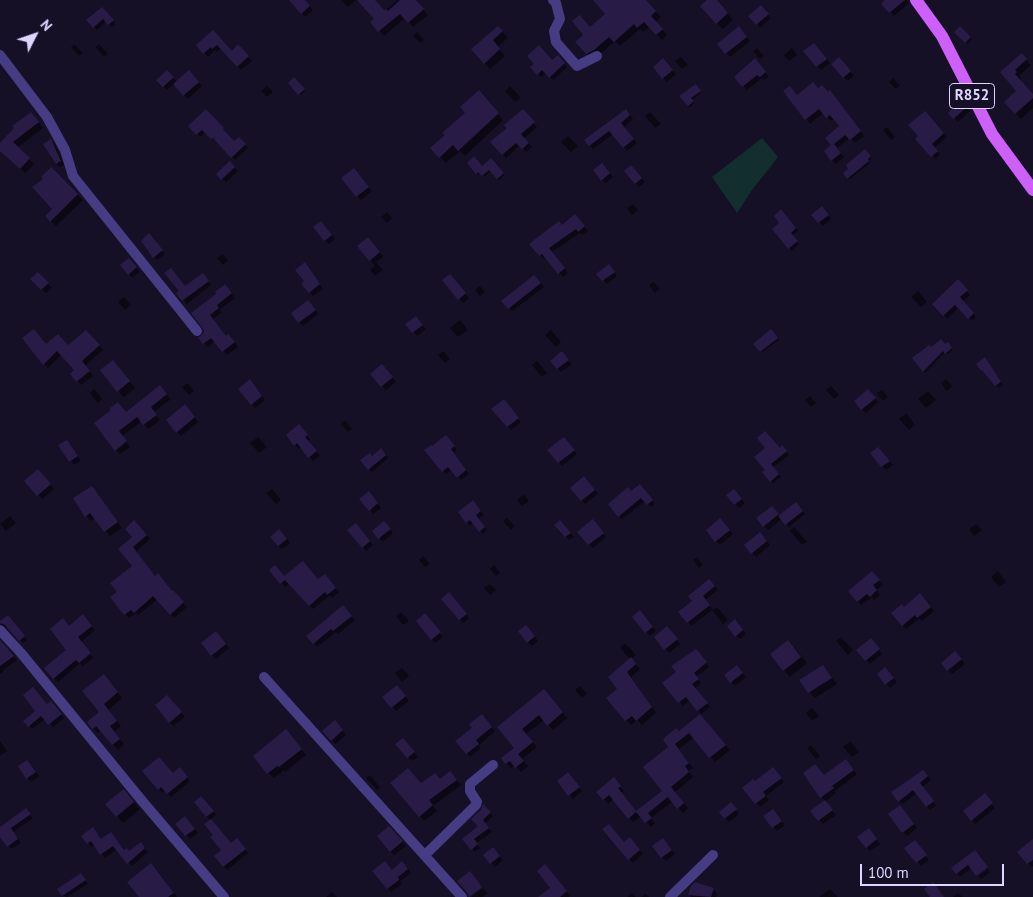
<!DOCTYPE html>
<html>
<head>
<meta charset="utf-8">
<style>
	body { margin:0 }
	#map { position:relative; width:1033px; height:897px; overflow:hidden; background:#151026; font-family:"PT Sans",sans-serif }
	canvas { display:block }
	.north { position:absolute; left:10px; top:10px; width:50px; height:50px; -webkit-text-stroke:4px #151026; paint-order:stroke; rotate:49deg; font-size:14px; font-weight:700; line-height:20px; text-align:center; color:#ded6fe }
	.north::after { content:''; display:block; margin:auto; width:18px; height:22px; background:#ded6fe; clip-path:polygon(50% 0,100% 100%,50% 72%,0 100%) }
	.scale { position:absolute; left:860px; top:864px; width:144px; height:22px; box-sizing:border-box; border:2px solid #ded6fe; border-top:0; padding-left:6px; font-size:15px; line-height:18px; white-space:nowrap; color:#ded6fe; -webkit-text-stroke:4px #151026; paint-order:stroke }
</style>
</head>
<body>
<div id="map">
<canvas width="1033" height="897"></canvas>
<div class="north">N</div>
<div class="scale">100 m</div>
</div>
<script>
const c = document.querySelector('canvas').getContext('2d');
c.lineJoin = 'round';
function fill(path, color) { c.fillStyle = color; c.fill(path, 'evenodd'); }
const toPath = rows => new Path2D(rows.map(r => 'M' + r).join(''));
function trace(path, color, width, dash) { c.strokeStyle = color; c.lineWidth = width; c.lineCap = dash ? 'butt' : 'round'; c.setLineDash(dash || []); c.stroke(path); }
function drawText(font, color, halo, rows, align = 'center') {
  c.font = font + ' "PT Sans",sans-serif'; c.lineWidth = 4; c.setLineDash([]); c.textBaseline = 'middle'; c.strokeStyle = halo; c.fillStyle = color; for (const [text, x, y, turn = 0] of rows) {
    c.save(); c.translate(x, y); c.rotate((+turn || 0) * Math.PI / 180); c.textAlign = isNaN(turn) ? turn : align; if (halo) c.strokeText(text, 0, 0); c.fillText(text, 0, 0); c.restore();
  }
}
const green = toPath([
	[762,138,778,157,752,190,737,213,712,177]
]);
const shadow = toPath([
	[297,0,304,0,313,10,305,17,302,13],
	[341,0,356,0,348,7],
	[363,0,374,0,384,11,398,0,415,0,428,15,413,27,405,18,384,36,372,22,376,19],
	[600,0,646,0,661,17,656,22,667,35,662,40,650,27,643,32,640,29,620,46,615,41,599,55,592,58,587,53,590,28,607,14],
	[709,0,717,0,733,20,723,29,717,23],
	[887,0,906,0,909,3,894,16,883,4],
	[102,9,116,24,112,27,106,21,97,30,88,20],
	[765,10,771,18,760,28,757,24],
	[498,27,508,38,497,47,505,56,490,69,472,49],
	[960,28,972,39,968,44,956,32],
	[213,32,232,52,238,46,252,61,241,70,221,48,217,52,215,50,208,57,198,46],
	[417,32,424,40,420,43,413,36],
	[742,32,750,41,730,57,719,44],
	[74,44,83,53,79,56,71,47],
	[99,44,108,54,104,57,95,47],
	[757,48,764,56,760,59,753,51],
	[792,48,797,55,789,61,784,55],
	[818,48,830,63,821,70,805,52],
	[1022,55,1031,65,1019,76,1021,78,1019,79,1033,95,1033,108,1021,119,1006,102,1018,91,1002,72],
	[558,57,567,67,553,80,546,73,541,77,532,67,553,62],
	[681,57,688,65,682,69,675,61],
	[843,63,854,76,847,81,844,77],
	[667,64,676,74,667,82,663,78],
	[759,64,769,77,764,80,762,78,747,90,735,77],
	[167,71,177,82,189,72,202,86,188,99,174,84,167,90,158,80],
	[893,78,900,86,896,89,889,82],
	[294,79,305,91,301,95,290,83],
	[267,86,273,92,267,97,261,91],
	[510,86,521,98,515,102,505,91],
	[696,86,701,93,692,100,694,103,690,107,681,96],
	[818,89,834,96,864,136,855,143,850,138,837,148,844,157,836,164,832,160,832,146,840,126,834,119,831,121,823,113,810,124,806,119,797,96],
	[484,98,503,120,465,156,460,151,446,163,440,157],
	[962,102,970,111,958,122,950,113],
	[206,111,225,131,224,132,234,143,239,138,248,148,235,160,216,140,215,141,206,131,200,137,189,126],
	[650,112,661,124,655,128,645,116],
	[925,112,947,137,934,148,940,154,935,159,920,136],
	[526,114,537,127,524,138,532,147,526,152,520,145,506,158,503,154],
	[629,114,633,119,624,127,637,143,627,151,613,134,593,149,590,145],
	[36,119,43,128,17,148,34,164,25,173,0,150,0,145],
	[887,127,895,137,891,140,883,130],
	[568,136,578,146,571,152,561,142],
	[51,141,55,144,64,165,60,167,57,164],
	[865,151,872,159,868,161,870,163,850,179,844,173],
	[491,160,505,175,499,180,491,171,484,177,481,173,479,174,469,163,482,167],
	[230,163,238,171,226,182,218,174],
	[606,168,613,177,606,183,602,180],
	[51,169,83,200,56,226,46,216,54,209,45,179],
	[635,171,645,182,639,187,635,183],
	[358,174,372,191,361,200,357,196],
	[633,204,638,210,632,215,627,208],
	[387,212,392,218,387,223,381,217],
	[826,212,831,219,823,226,813,215],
	[783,214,798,231,792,236,799,244,792,251,774,229,781,223],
	[579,219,588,231,582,235,580,233,552,252,568,273,563,277,546,257,544,259,540,255,562,226],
	[325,226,335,239,329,244,325,240],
	[153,238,165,254,157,260,154,257],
	[372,242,383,257,376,262,383,270,375,276,370,270,375,266,359,246],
	[223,254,228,261,223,265,217,258],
	[133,263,140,272,132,278,129,274],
	[308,267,323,289,313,296,303,284,306,282],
	[612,270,617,276,607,284,598,274],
	[38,273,52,288,46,293,32,279],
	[206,278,211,285,187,304,178,293,185,288],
	[454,279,469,298,463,303,459,299],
	[538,280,544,287,512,311,509,308],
	[654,282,660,289,655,293,649,285],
	[961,285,970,295,962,302,976,317,972,321,959,307,947,319,934,305],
	[480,286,485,292,480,296,475,290],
	[229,289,235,298,219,310,222,312,213,319,226,337,232,339,238,347,227,355,215,341,208,347,204,343,205,329,193,313,218,294],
	[918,291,927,302,921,307,911,297],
	[124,297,131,305,125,310,118,302],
	[312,305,318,314,303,326,299,322],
	[460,320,468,330,458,337,450,328],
	[419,321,426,329,417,336,407,325],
	[551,330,561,342,556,347,545,335],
	[771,331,779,340,762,352,755,344],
	[90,335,103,350,85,366,93,376,81,385,71,374,76,370,62,354,48,368,44,364,47,346,68,347],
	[948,344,953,350,948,354,945,352,925,373,914,358,931,348],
	[443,351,450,359,445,363,438,355],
	[565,357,572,364,561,372,558,369],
	[113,361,135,388,124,397,118,391],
	[537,361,547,373,542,377,532,365],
	[987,362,1003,385,999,388,986,372,982,370],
	[386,369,396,382,386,390,382,386],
	[946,379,952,386,947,391,941,383],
	[188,383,194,391,189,395,182,387],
	[254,385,265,400,255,408,252,404],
	[160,386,171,399,154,412,160,420,148,429,142,421,122,436,130,447,120,454,95,424,126,413],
	[831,386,839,395,834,399,826,390],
	[94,389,102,399,98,403,90,393],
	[882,390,888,397,883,401,877,393],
	[928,391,936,400,926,408,918,399],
	[872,394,878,402,866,413,862,409],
	[810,396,816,403,811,407,805,400],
	[507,404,521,422,511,430,493,409],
	[189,410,198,422,181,436,177,432],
	[906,413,915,425,909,430,899,419],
	[345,420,352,429,348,432,341,424],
	[303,430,310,439,308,441,320,456,313,461,301,447,299,449,295,445],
	[258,437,267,447,259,453,250,443],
	[450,440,457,450,453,453,469,474,461,480,452,470,446,474,443,471],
	[568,442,577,454,562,466,549,451],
	[70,445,81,461,74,465,60,446],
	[780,449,785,450,789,455,773,467,781,477,773,483,764,473],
	[882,452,893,465,886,470,872,454],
	[384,453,388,458,372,472,369,469,372,457],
	[42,474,54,489,42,499,26,481],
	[588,482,598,494,585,504,572,488],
	[92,487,122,528,110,536,95,518,91,521,86,516],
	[272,489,281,500,276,504,266,493],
	[643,489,655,504,651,507,645,501,622,519,619,516,631,492],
	[524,494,529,501,522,506,517,500],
	[737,494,745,503,739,508,728,495],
	[372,497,381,508,373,514,370,510],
	[476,505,484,515,478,519,487,530,483,534,473,523,470,526,459,512],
	[799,507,805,514,789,527,782,519,768,530,764,526,776,511,780,516],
	[10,516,16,523,6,531,0,524],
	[507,518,515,526,511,530,503,521],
	[134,522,150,539,136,552,155,577,177,595,187,607,174,618,158,599,138,615,136,613,129,618,112,598,119,592,134,567,119,549,134,537],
	[724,524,733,534,720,545,716,541],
	[976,524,982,530,974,536,969,529],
	[556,525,564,525,574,537,569,540],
	[597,525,606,537,593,548,589,544],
	[388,526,393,533,383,542,379,538],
	[794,527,807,542,802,545,790,531],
	[360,529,373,545,366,551,363,547],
	[283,534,290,543,282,549,279,546],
	[764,537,770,545,756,557,752,553],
	[423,556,430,564,425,567,419,560],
	[697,557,703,565,699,568,693,560],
	[494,565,500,573,496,576,490,569],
	[271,570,284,577,319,580,328,579,339,592,332,598,330,595,313,609,290,583,285,587],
	[998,571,1006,582,999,587,991,577],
	[876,576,883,585,876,590,880,595,874,600,872,597,861,605,849,591],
	[490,584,496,590,490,595,484,588],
	[713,584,718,590,705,600,713,610,717,607,728,620,723,624,712,610,691,626,680,612],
	[453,598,469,618,463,623,460,619],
	[924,598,934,611,922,621,919,619,906,629,903,625],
	[347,611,355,620,338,634,336,632,317,647,314,643],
	[401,612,409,621,403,625,396,616],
	[644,616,656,631,650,636,634,617],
	[8,617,27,640,23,643,9,628,0,625],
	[429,619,443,637,435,643,432,639],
	[86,620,95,630,81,642,93,658,83,666,80,663,58,682,54,678,68,650,69,627],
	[738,625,746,634,740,639,736,636],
	[530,630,538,641,532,646,528,642],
	[671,632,680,644,669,653,656,637],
	[219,636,229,648,216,659,212,655],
	[841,637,853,650,848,655,836,641],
	[0,642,17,660,3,670,4,671,0,674],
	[625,643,636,655,631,659,640,669,631,677,656,713,642,725,637,720,631,725,608,698,619,689,630,659,620,648],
	[875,644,882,654,870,664,866,660],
	[794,647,807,663,790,677,771,655],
	[699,654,709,667,696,677,701,683,695,688,710,707,701,714,690,700,683,706,664,684],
	[959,656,965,664,952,674,942,663],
	[823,666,837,684,815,698,809,692],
	[402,668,409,676,402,682,395,673],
	[740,671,746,677,735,686,731,682],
	[889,673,897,682,890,688,879,675],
	[109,681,122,698,108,710,121,726,114,732,124,744,118,750,101,730,98,733,94,729,102,723,101,713],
	[580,686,587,694,582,698,575,690],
	[401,691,409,701,396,711,384,697],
	[549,695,567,718,553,730,544,720,526,734,537,747,522,759,528,766,521,772,515,765,511,768,506,763,516,748,499,727],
	[171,700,185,717,173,726,170,722],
	[47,705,55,706,64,718,53,727,45,719,32,729,29,726],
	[812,708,819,716,812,721,806,713],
	[700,715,730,750,715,762,694,737,679,749,693,768,688,771,693,777,675,792,688,808,683,813,673,801,651,818,655,823,651,827,641,816,633,822,614,799,608,804,604,799,618,784,624,791,621,793,637,812,664,791,670,747,679,733],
	[485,719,495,731,479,745,481,748,470,757,467,753],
	[339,726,346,735,335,744,324,731],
	[291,736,306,755,285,772,284,770,274,778,268,773],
	[0,741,7,751,0,756],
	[850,741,859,752,852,757,843,747],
	[407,743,418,757,412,761,397,744],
	[811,745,820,756,816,759,807,748],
	[850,764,857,774,835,791,836,793,825,802,836,815,823,824,812,811,825,801,814,788,825,777],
	[31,765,39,776,31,782,27,778],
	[777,772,784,782,766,796,769,800,760,807,744,788],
	[183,773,190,781,171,797,165,790,162,793,159,789,173,775],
	[370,775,380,787,377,790,366,778],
	[927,775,931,780,922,787,936,805,930,810,917,793,903,804,899,801],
	[454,777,461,785,433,806,437,811,424,821,420,816,421,785],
	[571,778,582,791,573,799,558,781],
	[129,797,140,809,123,823,107,804],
	[988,799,995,808,975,824,972,820],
	[205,801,216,815,210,820,231,844,240,843,248,853,227,870,224,866,223,851,215,835,211,821,195,802],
	[484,807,493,816,485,824,492,832,476,843,480,848,475,852,464,839,479,826],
	[735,808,739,814,729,822,725,818],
	[903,811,917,828,907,836,903,832],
	[29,813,33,818,13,832,21,843,11,849,0,835,0,828],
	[777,814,785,825,777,831,765,816],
	[189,821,198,833,190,839,177,824],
	[389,828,406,846,394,855,390,851],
	[96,832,102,840,111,833,125,851,129,852,144,847,148,852,132,866,117,849,105,858,94,845,91,847,88,843],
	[872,834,880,844,870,851,859,837],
	[624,843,634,843,643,854,633,863,629,859],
	[666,843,675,854,666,861,653,847],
	[1033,844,1033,866,1032,867,1019,852],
	[918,845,929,860,921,866,906,848],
	[974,851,971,868,960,877,957,873],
	[497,853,503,860,495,867,491,863],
	[406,866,411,873,400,881,402,884,391,892,374,871,392,871],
	[988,869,990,872,981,879,978,876],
	[157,870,177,897,139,897],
	[549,870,570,896,568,897,548,897,552,888],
	[83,878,88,884,67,897,62,895],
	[483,888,488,893,483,897,471,897],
	[830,889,838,897,819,897],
	[713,890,717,893,716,897,691,897,689,895],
	[332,892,337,897,326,897],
	[632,893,636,897,627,897],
	[958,893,963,897,953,897],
	[646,894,649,897,641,897]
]);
const building = toPath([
	[289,0,305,0,310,6,301,14],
	[357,0,375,0,384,10,386,9,388,11,400,0,416,0,424,9,408,23,400,14,378,32,370,22,374,19],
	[593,0,646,0,656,11,651,16,663,29,656,35,644,22,637,28,634,24,614,42,609,37,594,50,586,54,575,42,583,35,572,21,580,15,590,27,605,14],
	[707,0,717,0,728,13,716,24,700,6],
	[885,0,905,0,889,13,881,4],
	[761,5,769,14,756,25,748,16],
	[102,7,114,20,108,25,103,19,93,28,86,20],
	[498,26,503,31,493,40,500,49,484,64,471,49],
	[739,26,747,37,725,54,717,44],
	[960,26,971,37,965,43,954,32],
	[213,30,232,51,238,44,249,56,237,67,217,45,212,49,211,47,203,54,196,45],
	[814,43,827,59,816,67,803,51],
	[539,45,552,60,558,55,565,63,549,78,542,70,537,75,530,67,534,64,527,56],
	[1022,53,1027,59,1015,70,1017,72,1015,74,1033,94,1033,98,1015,114,1004,102,1016,91,1000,72],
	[839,57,851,71,843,78,831,64],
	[663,58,673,70,662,79,653,67],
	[755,58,766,72,760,77,757,75,742,87,734,77],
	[167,70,174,77,163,87,156,80],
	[189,70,199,82,183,96,173,84],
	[294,77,305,89,298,95,288,83],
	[813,82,818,88,822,85,828,92,830,90,861,131,850,140,845,135,834,144,841,153,831,161,824,151,831,145,825,138,839,126,830,115,826,118,819,109,805,120,783,91,790,86,797,95],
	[696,84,701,91,691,98,694,101,688,106,679,96],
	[479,90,499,113,458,151,453,145,439,158,430,148,445,135,442,133,465,113,460,107],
	[962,101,967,107,953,119,948,113],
	[206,109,224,128,223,129,234,141,239,137,246,144,231,158,213,138,211,139,202,130,196,135,188,126],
	[523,109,535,122,521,134,529,143,522,149,516,143,502,155,490,142,507,128,504,125],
	[626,109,630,115,621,123,634,139,623,148,609,131,589,146,584,140],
	[925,111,944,133,932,144,938,151,931,157,915,139,918,136,908,125],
	[31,112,39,122,13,142,30,158,20,169,0,151,0,143,14,128,12,126],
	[51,139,61,161,56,164,43,144],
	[865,149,871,156,868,159,869,161,847,179,843,173,848,169,846,165],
	[474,156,482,166,491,158,504,173,497,179,489,170,482,176,478,172,476,174,467,163],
	[230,161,235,167,221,180,216,174],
	[602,163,610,173,601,181,593,170],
	[631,165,642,178,635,184,624,171],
	[51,167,78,194,50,222,45,216,52,209,32,187,43,179,41,177],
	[354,168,369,187,356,197,341,178],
	[822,206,829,215,818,223,811,215],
	[781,209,796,228,791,233,798,241,788,249,772,229,779,223,774,216],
	[575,214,585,226,578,232,576,229,549,248,565,268,558,274,542,254,539,256,529,244,559,221,562,225],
	[321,221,332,235,324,241,313,227],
	[149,233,163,250,153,258,141,241],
	[368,237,380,252,369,261,357,246],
	[129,258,137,267,128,275,120,265],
	[305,262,320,284,309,293,301,284,304,281,295,270],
	[609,264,615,272,602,281,596,274],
	[171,268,185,286,203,273,209,281,182,301,176,293,179,291,164,273],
	[38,272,49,283,41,290,30,279],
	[450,274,466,293,458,300,442,280],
	[534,275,541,283,508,309,501,301],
	[958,279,968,290,960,297,974,313,968,319,955,305,943,316,932,304],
	[225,284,232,293,217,305,219,308,210,315,226,336,228,334,235,342,222,352,211,338,203,344,198,338,203,334,204,330,191,313,216,294,215,292],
	[308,300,316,310,298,323,291,313],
	[416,316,423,325,412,333,405,324],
	[34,329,46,344,58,334,68,345,86,330,100,345,82,361,90,371,76,382,70,374,74,370,57,351,43,365,22,338],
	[771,329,778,338,760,352,753,344],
	[941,339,945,344,948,342,952,348,945,354,943,351,923,372,912,358,929,345,931,347],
	[562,351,569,360,557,369,550,361],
	[985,357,1001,382,995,386,982,370,981,371,976,364],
	[113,360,130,381,117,392,100,370],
	[382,364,393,377,381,387,370,374],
	[250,379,262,396,251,405,238,389],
	[160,385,167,394,151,407,157,415,143,425,137,417,119,431,127,441,115,451,94,423,111,410,109,409,118,402,126,412],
	[868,389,876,398,861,410,854,401],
	[504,399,519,418,507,427,491,409],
	[185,404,195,417,176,433,166,420],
	[299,424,308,435,305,437,317,451,308,458,297,443,294,446,286,435],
	[765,431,780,448,782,445,787,451,771,464,779,474,770,482,762,472,765,470,754,457,765,448,757,438],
	[446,435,455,446,451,449,466,470,457,478,448,467,442,472,424,450,431,445,432,446],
	[564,437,575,450,558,463,547,450],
	[67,440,78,456,69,462,58,445],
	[878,447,890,461,881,467,870,453],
	[381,448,386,455,368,470,360,460,370,453,372,456],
	[38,469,51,484,37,496,24,481],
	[584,476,595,490,581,501,570,488],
	[640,484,653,500,647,505,641,498,618,517,608,504,628,487,631,491],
	[92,486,118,522,104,532,90,513,85,517,73,498],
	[734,489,742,499,734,505,726,495],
	[369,491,378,503,369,511,359,499],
	[473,500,481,511,476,515,485,527,479,532,470,520,466,523,458,512],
	[796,502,803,511,785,525,778,516],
	[772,506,779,514,763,527,756,518],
	[720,518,730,530,715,542,706,530],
	[593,519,604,533,588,545,577,532],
	[134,520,147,535,133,547,155,576,158,573,172,591,173,590,184,602,170,615,153,596,134,613,131,610,124,615,110,597,117,592,110,583,132,566,118,549,132,537,125,529],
	[560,520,571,533,565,537,554,525],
	[384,521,391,529,378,539,372,531],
	[356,523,370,541,362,548,347,530],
	[279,529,287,539,278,546,270,537],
	[760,532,767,541,751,554,744,545],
	[303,561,318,579,325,574,336,588,327,595,325,592,309,606,285,580,280,584,269,570,275,565,284,576],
	[872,571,880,580,873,585,877,590,870,597,867,594,857,602,848,591],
	[709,579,715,586,703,596,710,605,687,623,678,612,692,601,688,596],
	[449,592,467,614,459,620,441,599],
	[920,593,931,607,917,618,915,615,902,626,891,613,902,604,904,607],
	[343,605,352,616,333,631,331,629,313,644,306,636],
	[640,610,653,627,645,633,632,617],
	[425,613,441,632,431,640,416,621],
	[83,614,92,626,78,637,91,653,79,663,76,660,53,679,44,668,66,650,50,629,63,618,69,626],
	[8,615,25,636,19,641,5,625,0,623,0,621],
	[735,619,743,630,735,637,727,626],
	[526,625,535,636,527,643,518,631],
	[667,626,678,639,664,650,654,637],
	[216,631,226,644,211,656,201,643],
	[871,638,880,649,865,661,856,650],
	[0,640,14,656,0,666],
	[788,640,801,657,783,671,770,654],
	[696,649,707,662,694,673,699,679,692,684,708,703,697,711,686,697,678,703,662,683,676,672,671,666],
	[955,651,962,659,947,671,941,663],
	[631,657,636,664,627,672,652,707,636,721,632,716,625,721,606,698,617,689,608,677],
	[737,665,743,673,730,683,724,675],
	[823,665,832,678,808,693,799,680],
	[885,667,894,678,885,685,877,674],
	[104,674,118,692,104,704,117,721,110,726,120,739,112,745,96,726,92,729,87,722,99,712,82,691],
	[397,685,406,696,391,708,382,697],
	[33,687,47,704,51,701,62,714,48,725,41,716,28,727,23,721,35,711,23,695],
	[544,689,563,712,547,726,539,715,522,729,533,742,518,754,524,761,515,768,510,761,505,764,501,758,514,748,497,727],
	[167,695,182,712,169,723,155,705],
	[482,714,492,727,476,740,479,744,466,754,455,741,472,728,469,724],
	[700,714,726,745,709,758,689,733,675,744,689,763,685,766,689,772,671,787,684,803,677,809,668,797,648,813,652,818,645,823,636,812,628,819,609,795,603,800,596,792,614,777,621,786,618,788,636,811,662,791,643,767,668,747,663,739,676,728,679,731],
	[335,720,343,730,331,741,322,731],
	[286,729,302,749,279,767,277,766,267,774,253,756],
	[403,738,415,752,407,758,395,744],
	[159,757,173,773,180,767,188,777,167,794,161,787,158,790,142,771],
	[846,759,854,770,832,786,834,788,820,798,803,773,815,764,824,775],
	[27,760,36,772,26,779,18,766],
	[773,767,782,778,763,792,766,796,755,804,742,788,753,779,755,781],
	[408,768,421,783,435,773,440,779,450,771,457,780,429,800,433,805,419,817,390,783],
	[923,770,928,776,920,783,934,801,926,807,913,790,898,802,891,792],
	[568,772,580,787,568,796,557,781],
	[124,789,134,802,116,817,105,804],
	[985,793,993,803,971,821,963,811],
	[201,796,214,811,206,817,194,802],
	[825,800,833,810,818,821,810,811],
	[731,802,737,809,724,819,719,812],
	[483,804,491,812,483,820,489,828,474,839,478,844,471,850,462,839,478,826,471,819,481,810],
	[900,805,914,824,902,833,888,814],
	[26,808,31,814,11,828,18,839,7,847,0,837,0,827],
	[773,809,782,821,772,828,763,816],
	[185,816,195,829,185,836,175,824],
	[211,819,231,843,237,838,246,849,223,867,214,856,221,850,210,837,213,835,204,824],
	[609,824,624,842,630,837,640,850,628,860,602,829],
	[389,826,403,841,390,852,377,836],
	[93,827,101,839,111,832,124,850,127,848,129,851,141,842,145,848,127,864,113,846,100,855,91,841,87,844,81,836],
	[869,828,877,839,866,848,857,837],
	[663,838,672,850,661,858,652,846],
	[1033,839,1033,860,1027,864,1017,852],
	[915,840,927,855,916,863,904,848],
	[493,847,500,856,490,864,483,855],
	[975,850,988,867,976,876,968,865,956,874,951,868],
	[385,861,392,870,402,861,408,869,398,877,399,880,387,889,372,871],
	[151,863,174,893,168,897,139,897,127,882],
	[545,864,567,891,560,897,538,897,550,888,537,871],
	[470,871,482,887,469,897,467,892,457,881],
	[81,873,86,880,62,896,57,889],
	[695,882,714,888,711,897,688,895,691,886],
	[933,882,944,897,930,897,924,889]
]);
const minor = toPath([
	[553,0,556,3,560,19,554,31,556,42,577,66,597,56],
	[0,55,47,117,65,150,73,176,197,331],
	[0,630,21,653,143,802,224,897],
	[264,677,462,897],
	[425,855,476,805,477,802,470,791,470,784,493,765],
	[670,897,713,855]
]);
const major = toPath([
	[916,0,942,36,992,134,1033,190]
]);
const shields = [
	[972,96,45]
];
const shieldNames = [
	["R852",972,96]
];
fill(green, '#132e2f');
fill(shadow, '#0007');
fill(building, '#281c46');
trace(minor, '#453c83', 10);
trace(major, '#ce60fa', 12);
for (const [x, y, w] of shields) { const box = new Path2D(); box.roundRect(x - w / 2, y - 12.5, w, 25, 4); c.fillStyle = '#151026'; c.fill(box); trace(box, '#ded6fe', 1); }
drawText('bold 15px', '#ded6fe', null, shieldNames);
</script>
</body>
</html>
